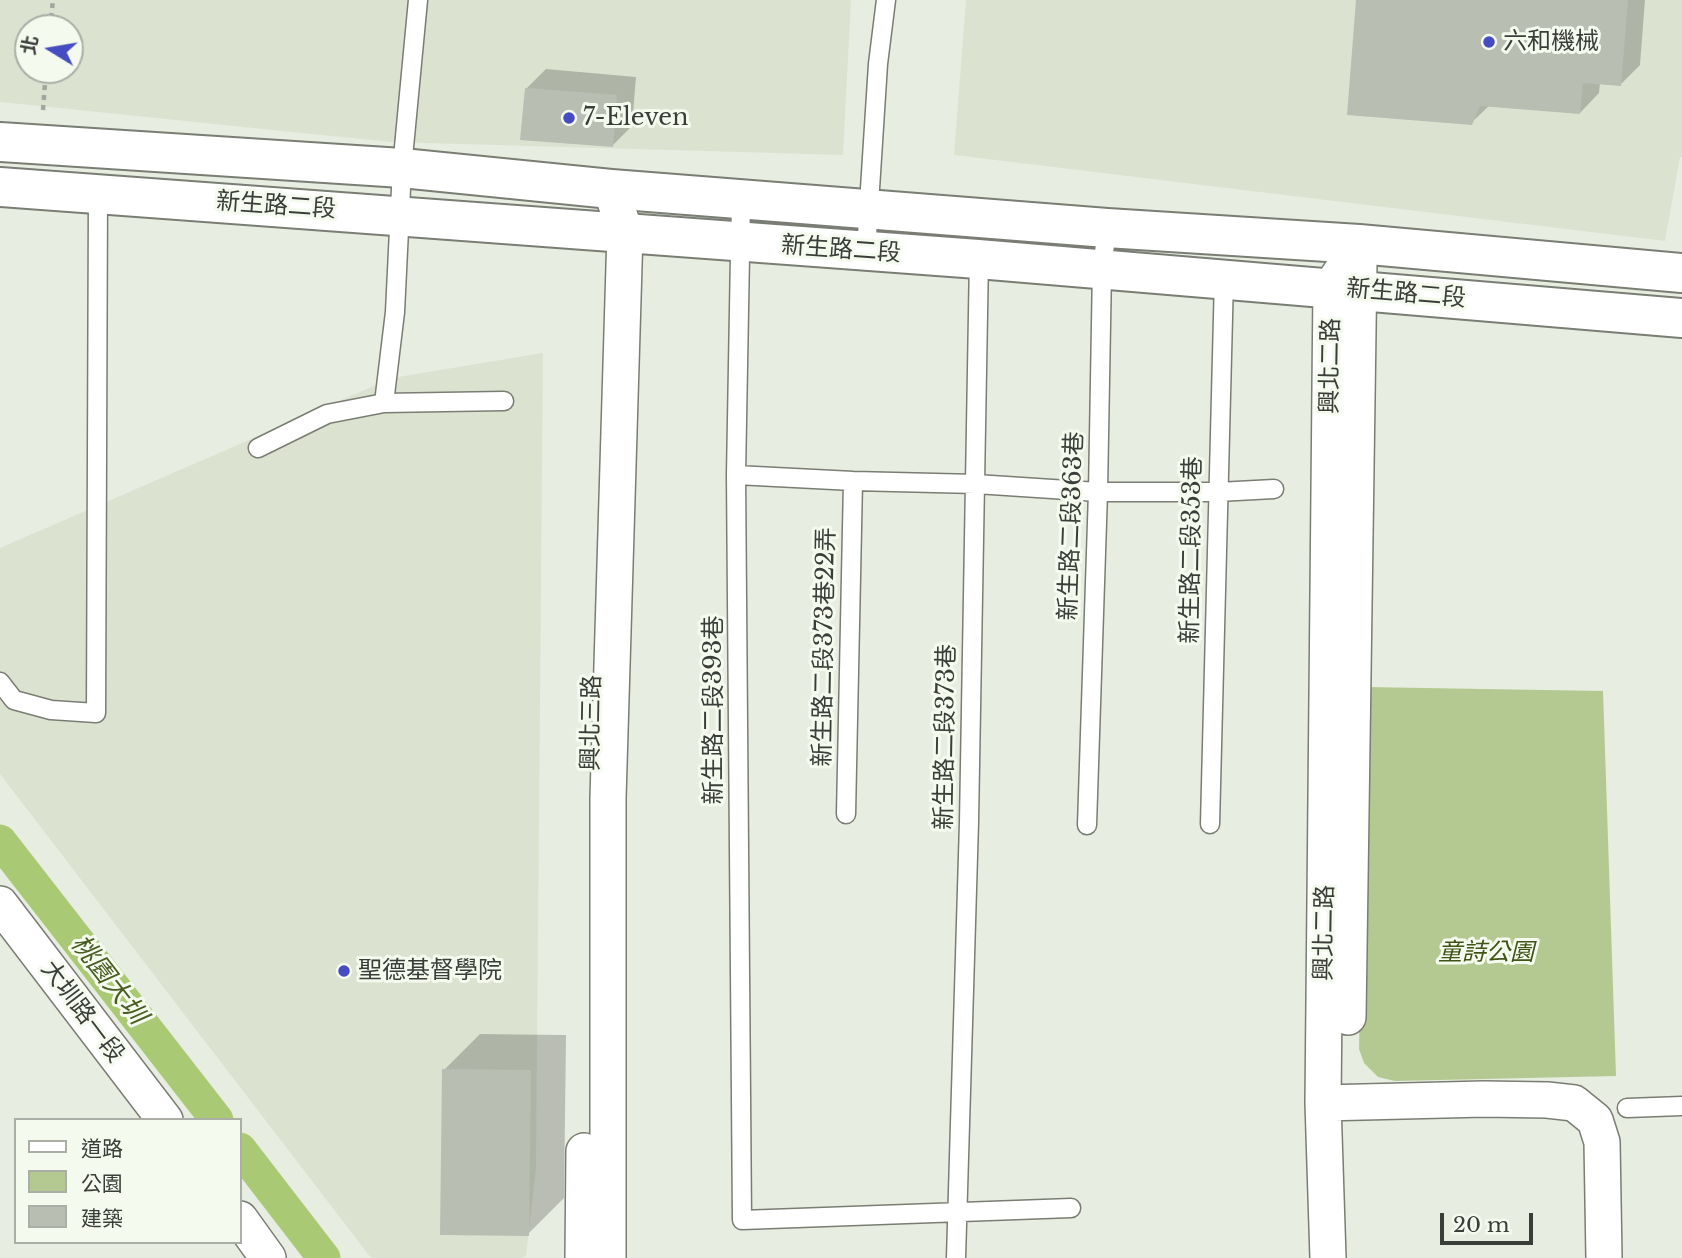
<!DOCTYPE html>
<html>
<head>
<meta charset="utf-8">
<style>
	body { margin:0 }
	#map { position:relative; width:1682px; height:1258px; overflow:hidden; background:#e8ede1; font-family:"Libre Baskerville","Noto Sans TC",serif }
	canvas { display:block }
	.legend { position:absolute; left:14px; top:1118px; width:228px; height:126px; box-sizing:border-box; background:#f5faee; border:2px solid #abaea6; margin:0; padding:9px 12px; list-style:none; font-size:21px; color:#3b3d39 }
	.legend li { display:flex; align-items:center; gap:14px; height:35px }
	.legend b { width:35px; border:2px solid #abaea6 }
	.north { position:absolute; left:14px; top:14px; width:70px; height:70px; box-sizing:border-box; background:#f5faee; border:2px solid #abaea6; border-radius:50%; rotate:281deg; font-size:19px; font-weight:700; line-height:28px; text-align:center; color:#3b3d39 }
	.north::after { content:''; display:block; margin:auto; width:24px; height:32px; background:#464cc1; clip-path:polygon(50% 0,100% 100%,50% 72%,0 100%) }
	.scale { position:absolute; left:1440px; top:1213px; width:93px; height:32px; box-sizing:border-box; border:4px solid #3b3d39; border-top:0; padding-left:9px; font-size:21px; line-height:24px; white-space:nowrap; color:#3b3d39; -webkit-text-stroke:5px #f5faee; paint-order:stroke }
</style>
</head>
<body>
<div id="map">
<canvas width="1682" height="1258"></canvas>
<ul class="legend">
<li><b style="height:9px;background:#fff"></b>道路</li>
<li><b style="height:19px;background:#b4c992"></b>公園</li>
<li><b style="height:19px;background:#b9beb3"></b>建築</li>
</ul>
<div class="north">北</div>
<div class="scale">20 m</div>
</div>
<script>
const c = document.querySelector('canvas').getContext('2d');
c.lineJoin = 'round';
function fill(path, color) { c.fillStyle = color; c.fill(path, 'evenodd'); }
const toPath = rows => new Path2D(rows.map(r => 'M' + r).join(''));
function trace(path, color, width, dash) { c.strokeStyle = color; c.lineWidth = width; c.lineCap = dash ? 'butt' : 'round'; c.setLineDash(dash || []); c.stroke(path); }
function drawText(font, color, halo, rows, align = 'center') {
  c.font = font + ' "Libre Baskerville","Noto Sans TC",serif'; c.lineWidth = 6; c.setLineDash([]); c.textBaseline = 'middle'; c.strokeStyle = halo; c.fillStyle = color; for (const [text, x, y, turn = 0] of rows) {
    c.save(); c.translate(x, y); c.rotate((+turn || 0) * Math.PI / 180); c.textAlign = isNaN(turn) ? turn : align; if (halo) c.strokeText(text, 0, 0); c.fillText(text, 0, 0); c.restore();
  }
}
const built = toPath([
	[0,0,851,0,843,155,390,142,0,102],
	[28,28,70,28,70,70,28,70],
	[966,0,1682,0,1682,157,1680,157,1665,241,954,155],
	[543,353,536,1169,526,1256,522,1258,371,1258,0,774,0,548,392,378]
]);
const green = toPath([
	[1366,687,1603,691,1616,1076,1395,1081,1378,1077,1364,1063,1359,1049]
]);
const shadow = toPath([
	[1358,0,1645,0,1640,65,1620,85,1600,83,1599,93,1580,113,1490,105,1471,123],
	[546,69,636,77,632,126,612,146,526,89],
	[480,1034,566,1035,564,1198,528,1234,444,1070]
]);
const canal = toPath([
	[0,841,217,1120],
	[240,1149,324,1258]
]);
const building = toPath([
	[1356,0,1628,0,1621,86,1583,83,1580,114,1480,106,1472,125,1347,115],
	[525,88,617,95,613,147,520,140],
	[442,1069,531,1070,529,1236,440,1235]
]);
const path = toPath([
	[50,28,53,0],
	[43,110,46,70]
]);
const lane = toPath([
	[741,200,736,475,742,1220,1071,1208],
	[866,251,878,64,886,0],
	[384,403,504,401],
	[258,448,327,414,384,403,395,312,402,168,418,0],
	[736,475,853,481,976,484,1098,492,1218,492,1274,489],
	[0,682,14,700,51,710,96,713,98,194],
	[846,814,853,481],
	[1210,824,1224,278],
	[1087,825,1098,492,1102,269,1107,228],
	[1627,1108,1682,1106],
	[956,1258,969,822,979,257]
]);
const street = toPath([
	[0,904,165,1120],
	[1348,1017,1359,261],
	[1323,1103,1484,1099,1547,1100,1574,1103,1595,1120,1602,1142,1604,1258],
	[240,1219,268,1258],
	[583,1258,584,1151],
	[608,1258,608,798,625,232,611,189],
	[1328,1258,1323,1103,1331,287,1359,244]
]);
const secondary = toPath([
	[0,142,402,168,611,189,1107,228,1359,244,1682,273],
	[0,187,978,259,1682,318]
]);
const markers = [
	[1489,42,7,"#464cc1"],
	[569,118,7,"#464cc1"],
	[344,971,7,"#464cc1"]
];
const poiNames = [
	["六和機械",1503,42],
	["7-Eleven",583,118],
	["聖德基督學院",358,971]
];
const streetNames = [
	["新生路二段",276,206,4],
	["新生路二段",841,250,4],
	["新生路二段",1406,294,5],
	["興北二路",1331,366,-89],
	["新生路二段363巷",1072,526,-88],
	["新生路二段353巷",1192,550,-89],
	["新生路二段373巷22弄",825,647,-89],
	["新生路二段393巷",714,710,-90],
	["興北三路",592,723,-89],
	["新生路二段373巷",946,737,-89],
	["興北二路",1325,933,-89],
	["大圳路一段",82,1012,53]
];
const parkNames = [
	["童詩公園",1486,953]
];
const waterNames = [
	["桃園大圳",108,980,52]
];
fill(built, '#dbe3d0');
fill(green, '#b4c992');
fill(shadow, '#0003');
trace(canal, '#aac974', 33);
fill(building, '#b9beb3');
trace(lane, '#797d73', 21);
trace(street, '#797d73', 38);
trace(secondary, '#797d73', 42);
trace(path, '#a2a69d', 4.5, [5, 5]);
trace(lane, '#fff', 18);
trace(street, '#fff', 35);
trace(secondary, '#fff', 38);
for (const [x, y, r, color] of markers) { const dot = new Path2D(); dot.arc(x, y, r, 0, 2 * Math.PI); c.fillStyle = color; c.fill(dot); trace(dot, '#f5faee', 2.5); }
drawText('24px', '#3b3d39', '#f5faee', poiNames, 'left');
drawText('24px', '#3b3d39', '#f5faee', streetNames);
drawText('italic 24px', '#415417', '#f5faee', parkNames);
drawText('italic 26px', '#495d21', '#f5faee', waterNames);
</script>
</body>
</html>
